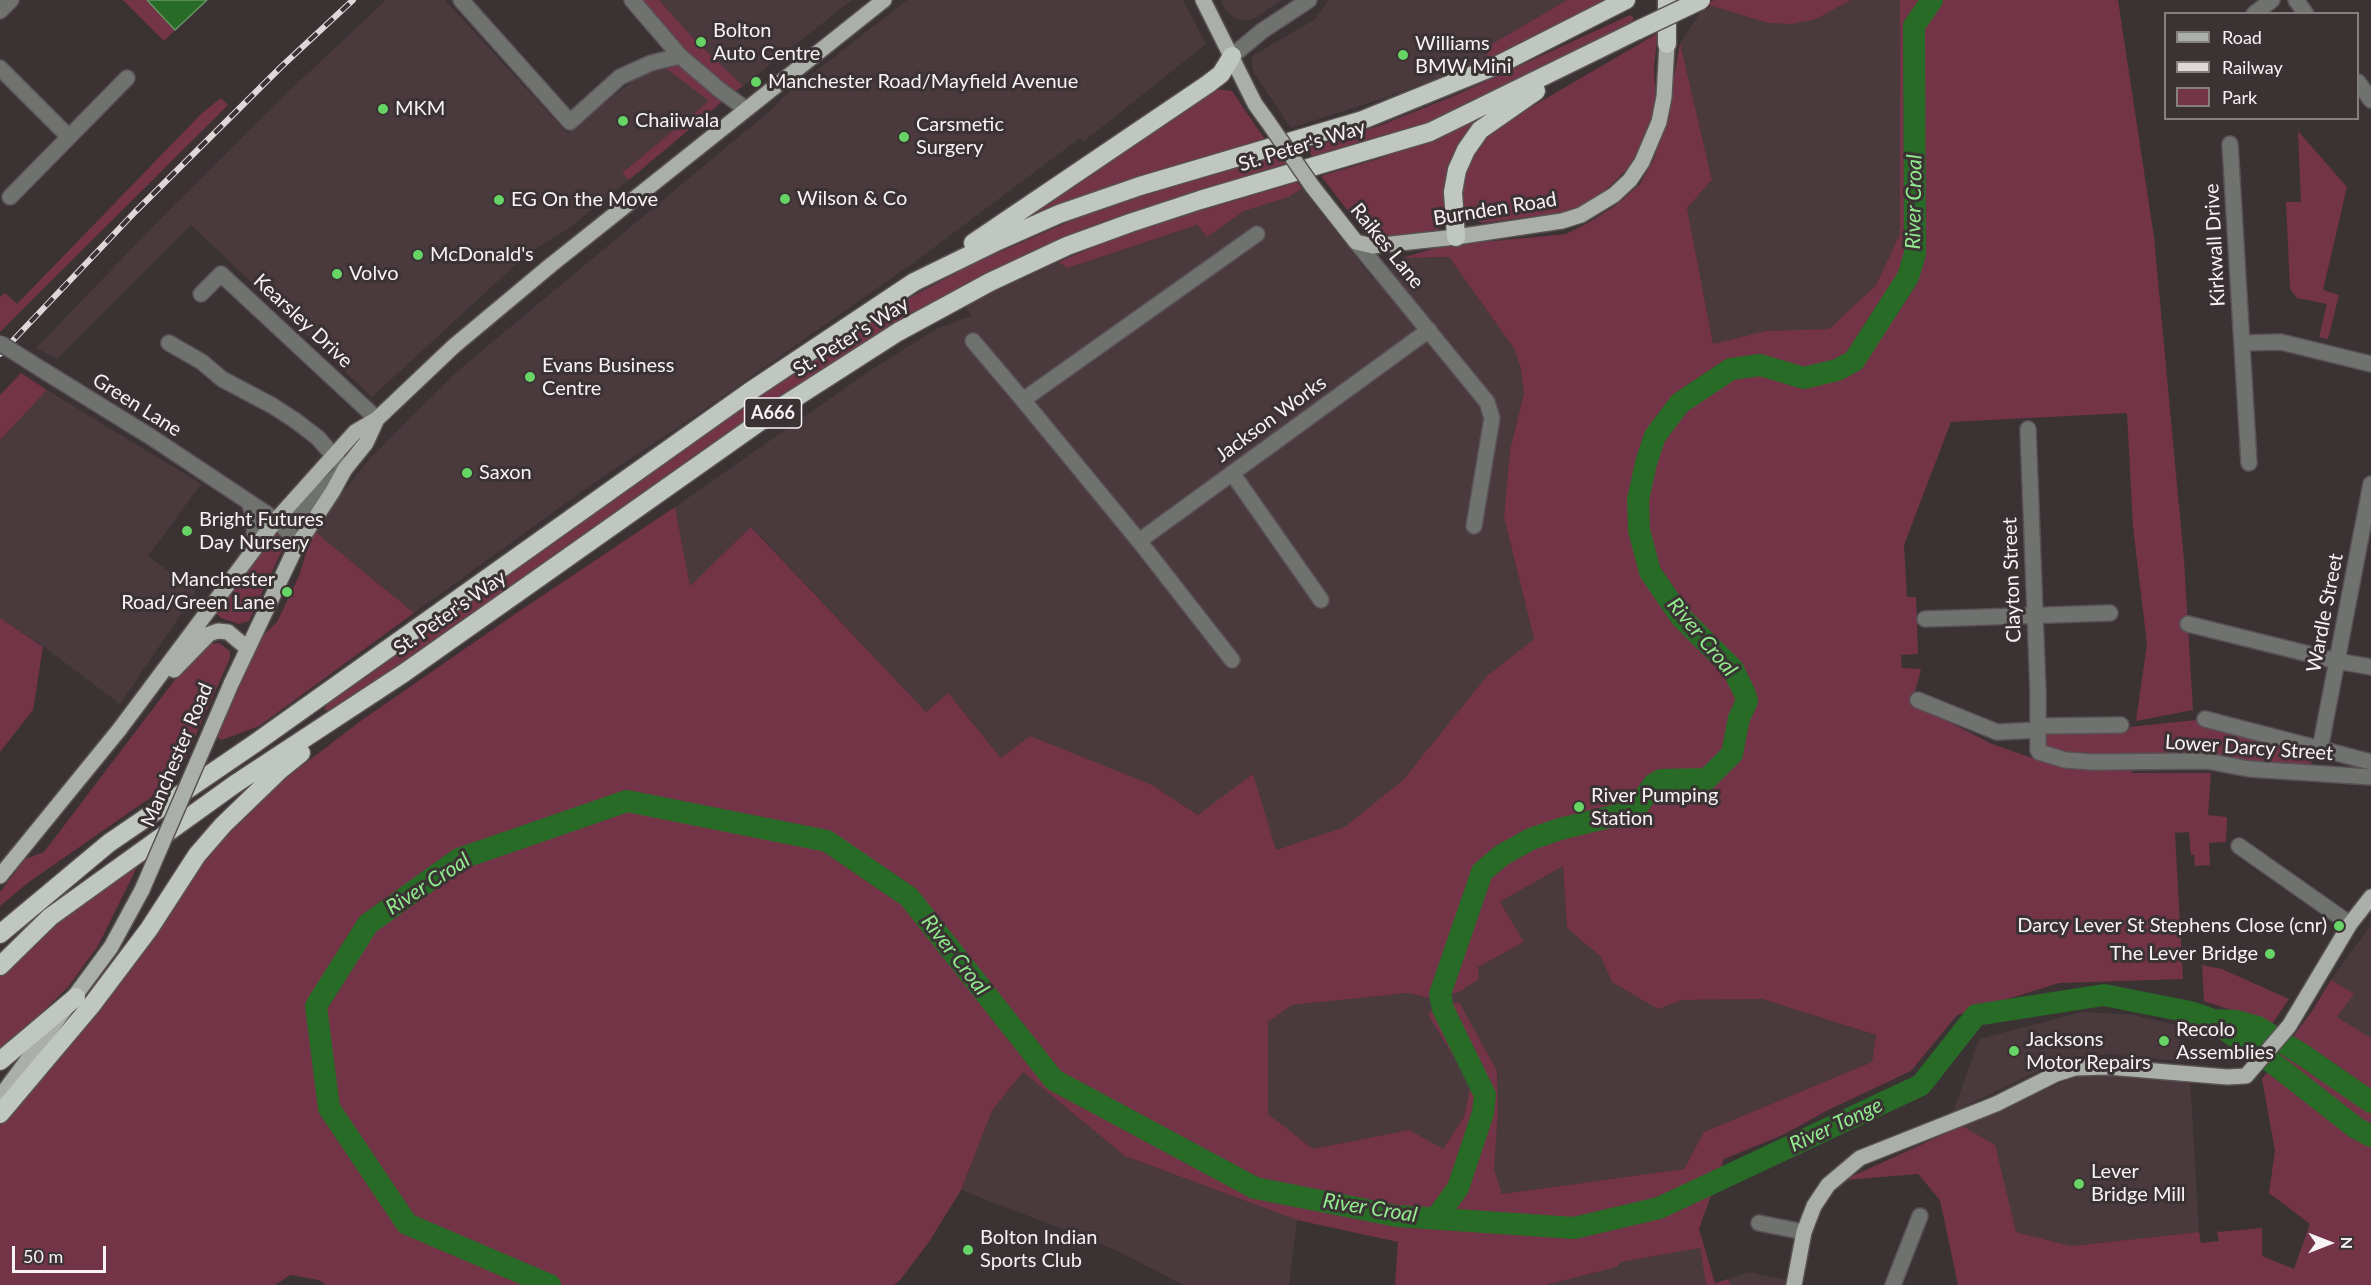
<!DOCTYPE html>
<html>
<head>
<meta charset="utf-8">
<style>
	body { margin:0 }
	#map { position:relative; width:2371px; height:1285px; overflow:hidden; background:#3b3234; font-family:Lato,sans-serif }
	canvas { display:block }
	.legend { position:absolute; left:2164px; top:12px; width:195px; height:108px; box-sizing:border-box; background:#3b3234; border:2px solid #867f80; margin:0; padding:8px 10px; list-style:none; font-size:18px; color:#f7f2f3 }
	.legend li { display:flex; align-items:center; gap:12px; height:30px }
	.legend b { width:30px; border:2px solid #867f80 }
	.north { position:absolute; left:2299px; top:1213px; width:60px; height:60px; -webkit-text-stroke:4px #3b3234; paint-order:stroke; rotate:90deg; font-size:16px; font-weight:700; line-height:24px; text-align:center; color:#f7f2f3 }
	.north::after { content:''; display:block; margin:auto; width:21px; height:27px; background:#f7f2f3; clip-path:polygon(50% 0,100% 100%,50% 72%,0 100%) }
	.scale { position:absolute; left:12px; top:1246px; width:94px; height:27px; box-sizing:border-box; border:3px solid #f7f2f3; border-top:0; padding-left:8px; font-size:18px; line-height:21px; white-space:nowrap; color:#f7f2f3; -webkit-text-stroke:4px #3b3234; paint-order:stroke }
</style>
</head>
<body>
<div id="map">
<canvas width="2371" height="1285"></canvas>
<ul class="legend">
<li><b style="height:8px;background:#aaafa9"></b>Road</li>
<li><b style="height:8px;background:#ded8d9"></b>Railway</li>
<li><b style="height:16px;background:#733447"></b>Park</li>
</ul>
<div class="north">N</div>
<div class="scale">50 m</div>
</div>
<script>
const c = document.querySelector('canvas').getContext('2d');
c.lineJoin = 'round';
function fill(path, color) { c.fillStyle = color; c.fill(path, 'evenodd'); }
const toPath = rows => new Path2D(rows.map(r => 'M' + r).join(''));
function trace(path, color, width, dash) { c.strokeStyle = color; c.lineWidth = width; c.lineCap = dash ? 'butt' : 'round'; c.setLineDash(dash || []); c.stroke(path); }
function drawText(font, color, halo, rows, align = 'center') {
  c.font = font + ' Lato,sans-serif'; c.lineWidth = 6; c.setLineDash([]); c.textBaseline = 'middle'; c.strokeStyle = halo; c.fillStyle = color; for (const [text, x, y, turn = 0] of rows) {
    c.save(); c.translate(x, y); c.rotate((+turn || 0) * Math.PI / 180); c.textAlign = isNaN(turn) ? turn : align; if (halo) c.strokeText(text, 0, 0); c.fillText(text, 0, 0); c.restore();
  }
}
const built = toPath([
	[386,0,445,0,567,133,634,80,650,69,663,66,710,101,623,172,629,180,569,228,526,255,372,397,191,225,57,359,36,348,172,207,287,93],
	[659,0,852,0,743,86,694,39],
	[907,0,1183,0,1206,44,1083,142,1080,138,916,261,689,420,595,482,414,613,313,530,370,458,460,369,771,110,782,98],
	[1221,0,1282,0,1255,18,1246,21,1234,18,1225,9],
	[1329,0,1567,0,1492,44,1484,61,1390,96,1291,128,1253,72,1252,56,1314,20],
	[1851,0,1900,0,1900,234,1876,285,1829,329,1765,331,1713,344,1687,208,1712,180,1680,43,1706,4,1768,23,1816,19],
	[1302,188,1373,279,1402,258,1449,257,1515,350,1521,370,1524,393,1510,450,1504,517,1534,639,1487,676,1403,780,1345,828,1275,850,1199,815,1152,785,1001,758,948,693,926,712,752,527,690,586,675,507,868,372,936,329,971,316,965,305,1058,262,1069,268,1197,225,1207,237,1244,211,1289,197],
	[47,390,201,484,148,556,196,592,120,704,44,647,0,618,0,440],
	[1563,866,1567,928,1601,957,1612,982,1658,1008,1682,1000,1762,999,1876,1035,1872,1062,1704,1132,1684,1169,1502,1194,1494,1169,1498,1113,1497,1071,1428,1015,1471,1085,1464,1117,1443,1149,1355,1142,1313,1150,1268,1114,1268,1022,1291,1005,1407,993,1431,998,1478,967,1524,942,1500,902],
	[2371,925,2371,1039,2337,1017,2331,980],
	[2082,1012,2133,1015,2180,1026,2178,1061,2108,1054,2065,1058,1953,1112,1979,1039],
	[1023,1072,1125,1156,1297,1220,1289,1285,1184,1285,1111,1248,961,1190,992,1111],
	[2107,1073,2190,1078,2199,1232,2071,1246,2016,1232,2007,1199,1962,1126,2072,1078],
	[1700,1248,1706,1285,1546,1285,1617,1267,1621,1262],
	[1749,1272,1787,1280,1785,1285,1731,1285,1728,1279]
]);
const green = toPath([
	[123,0,147,0,175,30,164,41],
	[639,0,659,0,694,39,743,86,732,94,685,53],
	[1567,0,1605,0,1484,61,1492,44],
	[1714,0,1851,0,1816,19,1792,24,1768,23,1706,4],
	[1900,0,2118,0,2154,237,2184,560,2193,710,2136,721,2147,644,2133,527,2127,413,1951,422,1904,545,1907,597,1916,597,1918,654,1901,655,1902,668,1921,669,1912,703,1992,744,2041,761,2044,731,2130,729,2130,727,2205,719,2313,750,2311,767,2209,757,2131,756,2132,773,2211,773,2208,815,2227,817,2226,842,2209,843,2210,865,2195,866,2194,855,2191,855,2189,832,2175,833,2183,979,2059,983,1957,1015,1911,1071,1826,1111,1785,1134,1724,1159,1699,1229,1715,1283,1728,1279,1731,1285,1706,1285,1700,1248,1621,1262,1617,1267,1546,1285,1395,1285,1398,1242,1297,1220,1125,1156,1023,1072,992,1111,961,1190,929,1242,900,1280,894,1285,326,1285,319,1280,290,1275,275,1285,0,1285,0,1126,151,936,209,854,278,784,362,720,518,612,675,507,690,586,751,527,926,712,948,693,1001,758,1030,736,1152,785,1198,815,1253,774,1276,850,1345,827,1403,780,1487,676,1534,639,1504,517,1510,450,1524,393,1521,370,1515,350,1449,257,1402,258,1442,246,1566,234,1588,223,1615,206,1640,184,1654,159,1666,122,1680,43,1712,180,1687,208,1713,344,1765,331,1829,329,1876,285,1900,234],
	[1563,866,1567,928,1601,957,1612,982,1658,1009,1682,1000,1762,999,1876,1035,1872,1062,1704,1132,1684,1169,1502,1194,1494,1169,1498,1113,1497,1071,1459,1002,1434,1008,1428,1015,1471,1085,1464,1117,1443,1149,1409,1130,1313,1149,1268,1114,1268,1022,1292,1005,1407,993,1431,998,1459,992,1479,979,1478,967,1524,942,1500,902],
	[1630,15,1633,17,1633,21,1598,41,1429,123,1316,160,1306,149,1379,126,1454,96],
	[1658,33,1654,67,1656,103,1645,140,1630,166,1609,187,1585,204,1561,213,1482,223,1470,218,1465,210,1462,192,1467,168,1478,147,1497,127],
	[679,62,723,101,629,180,622,173,709,101,663,66],
	[1216,89,1232,91,1266,141,1196,159,1119,183,1023,221],
	[221,98,228,105,0,332,0,297,5,293,17,304,202,113],
	[1489,113,1443,225,1437,230,1400,235,1383,235,1369,232,1358,224,1321,176,1381,158],
	[2298,131,2347,187,2323,290,2339,295,2328,339,2319,337,2327,304,2297,298,2290,289,2286,202,2301,202],
	[1280,155,1290,168,977,279,903,318,843,356,456,629,332,710,324,710,329,700,523,561,765,393,896,305,975,263,1068,222,1139,197,1224,170],
	[1297,182,1302,188,1289,197,1244,211,1207,237,1197,225,1068,268,1058,262,1130,232],
	[21,373,47,390,0,440,0,395],
	[313,530,414,613,259,726,222,740,214,736,259,639,277,622,299,576],
	[279,532,283,533,284,541,283,548,249,621,239,624,221,618,214,611,273,535],
	[0,618,43,647,33,710,0,752],
	[219,643,230,651,230,658,176,780,29,882,0,906,0,892,25,859,44,852,196,652,209,644],
	[141,859,98,946,68,987,0,1053,0,977,65,917],
	[2202,965,2222,969,2289,999,2272,1024,2204,1001],
	[2331,980,2354,994,2337,1017,2371,1038,2371,1285,1958,1285,1940,1200,1918,1174,1844,1180,1962,1126,1995,1145,2016,1232,2071,1246,2199,1232,2201,1243,2219,1241,2217,1232,2262,1228,2262,1256,2294,1269,2310,1224,2269,1193,2275,1151,2262,1079,2312,1011]
]);
const water = toPath([
	[147,0,207,0,175,30,147,0]
]);
const river = toPath([
	[2210,1020,2237,1021,2258,1027,2303,1055,2371,1102],
	[1436,1218,1458,1188,1483,1113,1485,1095,1443,1009,1440,994,1482,872,1502,855,1531,839,1560,829,1634,811,1654,784,1661,780,1707,779,1732,754,1739,718,1747,701,1745,694,1733,669,1681,617,1650,572,1639,530,1638,500,1646,463,1655,436,1680,403,1731,369,1760,365,1804,378,1837,370,1854,361,1908,277,1915,254,1914,26,1932,0],
	[550,1285,407,1224,329,1108,316,1006,368,924,459,859,627,801,827,841,909,897,1054,1080,1255,1188,1397,1216,1574,1228,1659,1208,1921,1085,1976,1015,2104,995,2190,1012,2210,1019,2278,1067,2356,1128,2371,1136]
]);
const minor = toPath([
	[461,0,570,122,620,77,651,63,680,56],
	[632,0,680,56,721,91,746,109],
	[2296,0,2306,14],
	[0,11,11,0],
	[2254,14,2272,0],
	[1232,56,1262,31,1309,0],
	[0,68,69,137],
	[2358,82,2371,100],
	[2230,144,2249,463],
	[10,197,127,78],
	[1356,242,1487,402,1492,418,1474,526],
	[201,294,221,274,377,419],
	[973,341,1023,400],
	[169,343,202,362,222,379,273,406,296,421,318,438,345,469,301,510,276,520],
	[2242,343,2281,342,2371,364],
	[41,369,151,437,276,520,291,535,295,549],
	[2028,429,2038,692,2038,750,2039,752,2065,760,2093,762,2207,761,2249,769,2371,777],
	[1232,473,1321,600],
	[250,504,255,523,253,550],
	[1139,541,1429,330],
	[1925,619,2110,613],
	[2188,624,2337,661,2371,667],
	[1232,660,1139,541,1023,400,1257,234],
	[1918,700,1997,732,2039,730],
	[2205,719,2371,762],
	[2039,726,2121,725],
	[2320,749,2371,484],
	[2239,846,2350,924],
	[1759,1223,1804,1232],
	[1893,1285,1920,1216]
]);
const major = toPath([
	[1203,0,1255,104,1268,122],
	[1312,186,1356,242,1373,246,1456,237,1562,221,1581,215,1614,195,1630,180,1642,162,1659,122,1664,97,1667,44],
	[174,670,209,634,218,631,228,632,247,648],
	[231,684,295,549,333,491,345,469,366,443,377,419],
	[0,876,119,730,276,520,355,432,377,419,454,346,551,265,884,0],
	[0,1097,111,947,142,890],
	[1794,1285,1804,1232,1814,1206,1828,1185,1860,1158,1996,1104,2056,1074,2075,1068,2108,1067,2227,1077,2246,1076,2289,1026,2350,924,2371,897]
]);
const highway = toPath([
	[1667,0,1667,44],
	[1456,237,1453,192,1457,170,1466,150,1480,130,1536,91],
	[973,243,1208,84,1221,74,1232,56],
	[0,934,109,843,254,744,749,392,914,282,998,241,1059,214,1140,186,1360,121,1500,64,1626,0],
	[0,966,50,917,235,784,404,673,778,409,898,332,990,282,1067,246,1130,223,1200,200,1430,132,1638,30],
	[0,1061,76,997],
	[0,1114,91,1006,149,929,197,855,223,825,280,770,301,753]
]);
const rail = toPath([
	[0,354,135,212,282,66,353,0]
]);
const minorBridge = toPath([
	[0,343,41,369]
]);
const majorBridge = toPath([
	[1268,122,1312,186],
	[142,890,231,684]
]);
const highwayBridge = toPath([
	[1638,30,1701,0]
]);
const markers = [
	[701,42,6,"#67d466"],
	[1403,55,6,"#67d466"],
	[756,82,6,"#67d466"],
	[383,109,6,"#67d466"],
	[623,121,6,"#67d466"],
	[904,137,6,"#67d466"],
	[785,199,6,"#67d466"],
	[499,200,6,"#67d466"],
	[418,255,6,"#67d466"],
	[337,274,6,"#67d466"],
	[530,377,6,"#67d466"],
	[467,473,6,"#67d466"],
	[187,531,6,"#67d466"],
	[287,592,6,"#67d466"],
	[1579,807,6,"#67d466"],
	[2339,926,6,"#67d466"],
	[2270,954,6,"#67d466"],
	[2164,1041,6,"#67d466"],
	[2014,1051,6,"#67d466"],
	[2079,1184,6,"#67d466"],
	[968,1250,6,"#67d466"]
];
const shields = [
	[773,413,57]
];
const shieldNames = [
	["A666",773,413]
];
const poiNames = [
	["Bolton",713,31],
	["Auto Centre",713,54],
	["Williams",1415,44],
	["BMW Mini",1415,67],
	["Manchester Road/Mayfield Avenue",768,82],
	["MKM",395,109],
	["Chaiiwala",635,121],
	["Carsmetic",916,125],
	["Surgery",916,148],
	["Wilson & Co",797,199],
	["EG On the Move",511,200],
	["McDonald's",430,255],
	["Volvo",349,274],
	["Evans Business",542,366],
	["Centre",542,389],
	["Saxon",479,473],
	["Bright Futures",199,520],
	["Day Nursery",199,543],
	["Manchester",275,580,"right"],
	["Road/Green Lane",275,603,"right"],
	["River Pumping",1591,796],
	["Station",1591,819],
	["Darcy Lever St Stephens Close (cnr)",2327,926,"right"],
	["The Lever Bridge",2258,954,"right"],
	["Recolo",2176,1030],
	["Assemblies",2176,1053],
	["Jacksons",2026,1040],
	["Motor Repairs",2026,1063],
	["Lever",2091,1172],
	["Bridge Mill",2091,1195],
	["Bolton Indian",980,1238],
	["Sports Club",980,1261]
];
const streetNames = [
	["St. Peter's Way",1302,146,-17],
	["Burnden Road",1495,209,-9],
	["Kirkwall Drive",2215,245,-93],
	["Raikes Lane",1387,246,51],
	["Kearsley Drive",303,321,43],
	["St. Peter's Way",851,337,-32],
	["Green Lane",137,405,32],
	["Jackson Works",1271,419,-36],
	["Clayton Street",2012,580,-92],
	["St. Peter's Way",450,613,-35],
	["Wardle Street",2325,613,-79],
	["Lower Darcy Street",2249,748,4],
	["Manchester Road",177,755,-67]
];
const waterNames = [
	["River Croal",1914,202,-89],
	["River Croal",1702,637,50],
	["River Croal",428,884,-33],
	["River Croal",955,955,52],
	["River Tonge",1836,1125,-25],
	["River Croal",1370,1208,9]
];
fill(built, '#4a3a3e');
fill(green, '#733447');
fill(water, '#276b27');
trace(water, '#659464', 1.5);
trace(river, '#276b27', 22);
trace(minor, '#595153', 18);
trace(major, '#595153', 18);
trace(highway, '#595153', 21);
trace(minor, '#70726f', 15);
trace(major, '#aaafa9', 15);
trace(highway, '#c0c7c0', 18);
trace(rail, '#ded8d9', 6);
trace(rail, '#3b3234', 4, [11]);
trace(minorBridge, '#595153', 18, []);
trace(majorBridge, '#595153', 18, []);
trace(highwayBridge, '#595153', 21, []);
trace(minorBridge, '#70726f', 15);
trace(majorBridge, '#aaafa9', 15);
trace(highwayBridge, '#c0c7c0', 18);
for (const [x, y, r, color] of markers) { const dot = new Path2D(); dot.arc(x, y, r, 0, 2 * Math.PI); c.fillStyle = color; c.fill(dot); trace(dot, '#3b3234', 2); }
for (const [x, y, w] of shields) { const box = new Path2D(); box.roundRect(x - w / 2, y - 15, w, 30, 4.5); c.fillStyle = '#3b3234'; c.fill(box); trace(box, '#f7f2f3', 1.5); }
drawText('bold 18px', '#f7f2f3', null, shieldNames);
drawText('20px', '#f7f2f3', '#3b3234', poiNames, 'left');
drawText('20px', '#f7f2f3', '#3b3234', streetNames);
drawText('italic 21px', '#91eb8e', '#3b3234', waterNames);
</script>
</body>
</html>
